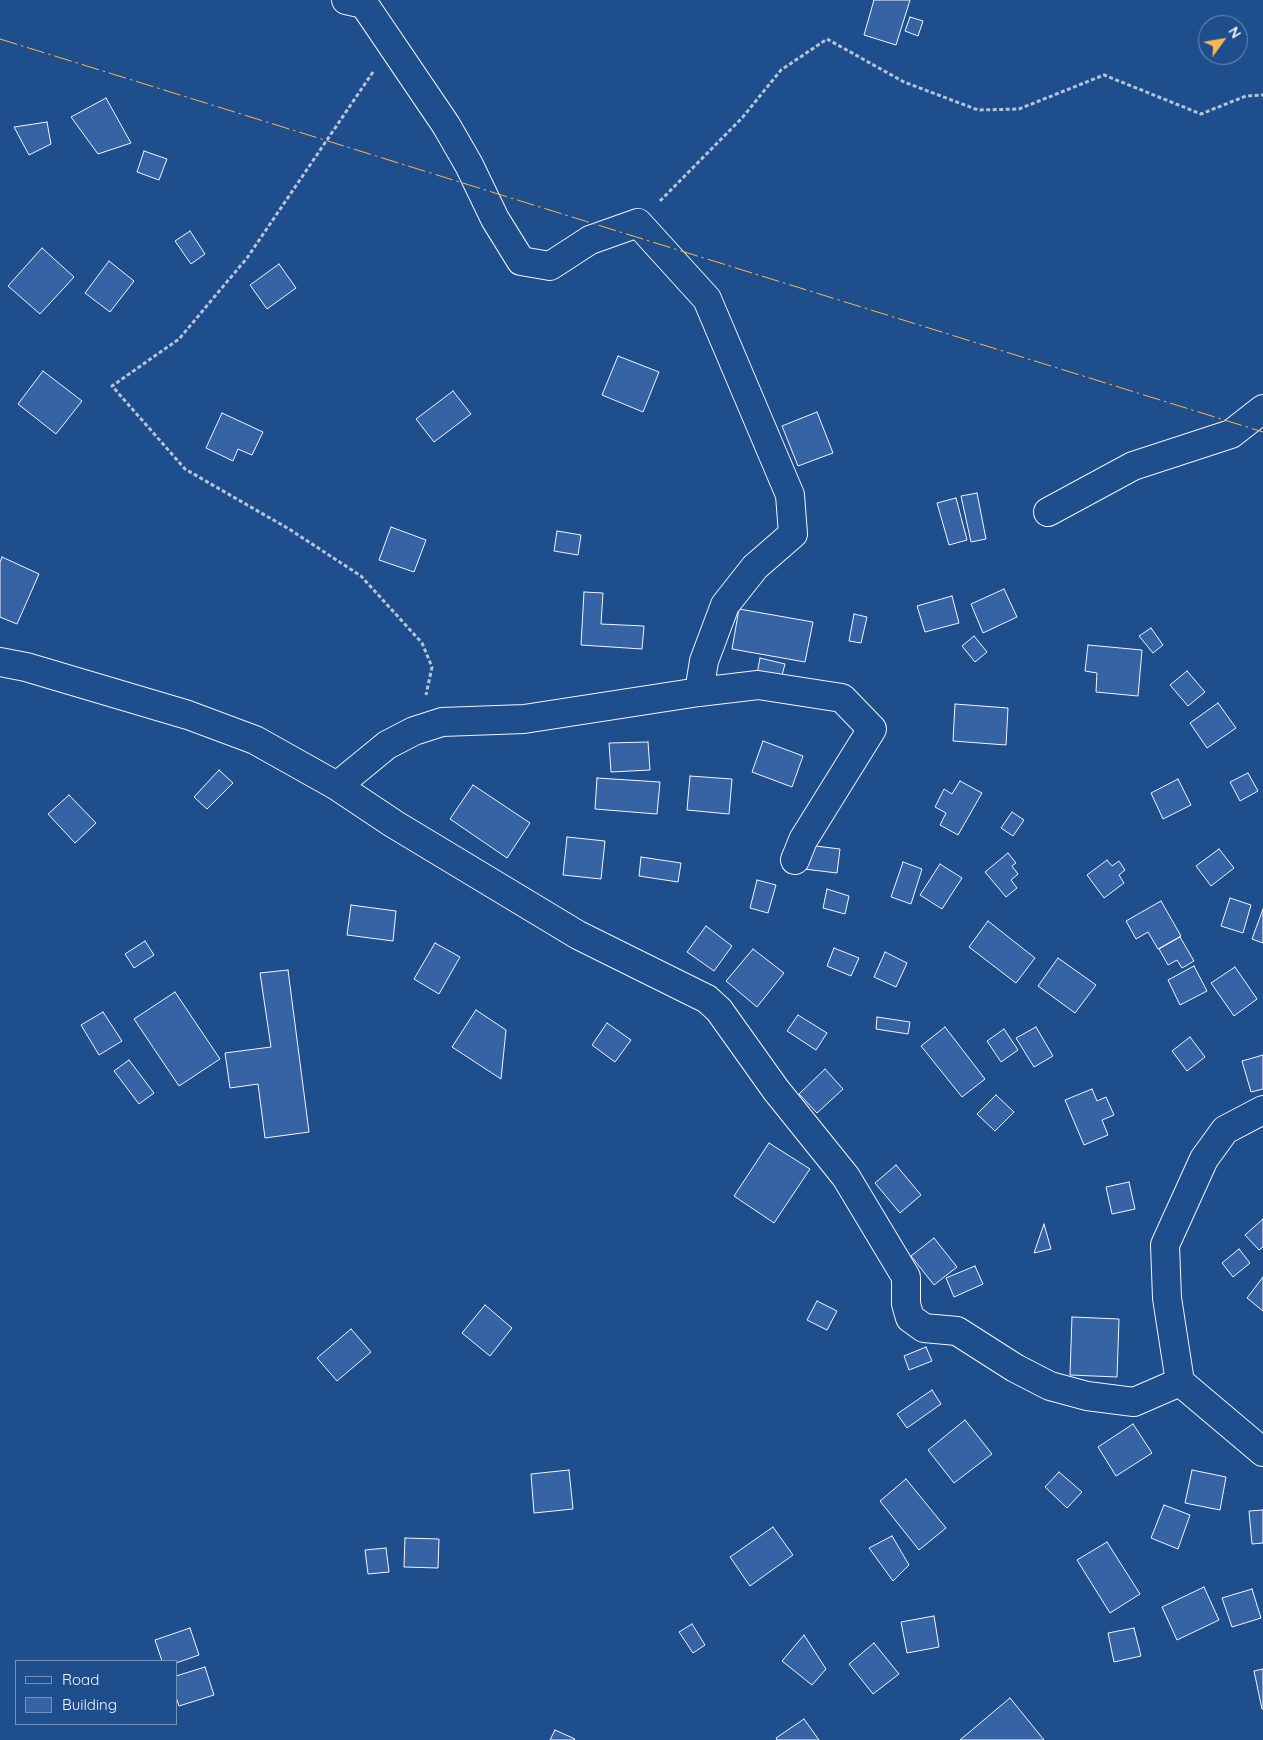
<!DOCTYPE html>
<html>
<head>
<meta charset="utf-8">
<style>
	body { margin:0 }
	#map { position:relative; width:1263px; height:1740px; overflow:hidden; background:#1f4e8c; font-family:Quicksand,sans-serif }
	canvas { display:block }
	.legend { position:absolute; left:15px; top:1660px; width:162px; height:65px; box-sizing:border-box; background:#1f4e8c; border:1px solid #7391ba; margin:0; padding:6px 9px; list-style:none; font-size:15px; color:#f2f6ff }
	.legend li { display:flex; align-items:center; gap:10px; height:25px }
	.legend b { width:25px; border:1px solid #7391ba }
	.north { position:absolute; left:1198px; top:15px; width:50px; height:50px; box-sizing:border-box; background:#1f4e8c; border:1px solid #7391ba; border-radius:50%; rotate:58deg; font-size:14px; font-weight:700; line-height:20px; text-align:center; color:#f2f6ff }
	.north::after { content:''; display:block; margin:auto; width:18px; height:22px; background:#ffb74d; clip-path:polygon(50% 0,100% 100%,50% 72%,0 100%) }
</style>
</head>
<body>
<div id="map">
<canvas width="1263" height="1740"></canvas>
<ul class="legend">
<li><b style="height:6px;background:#1f4e8c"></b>Road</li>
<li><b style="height:14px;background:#3563a3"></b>Building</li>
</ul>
<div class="north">N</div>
</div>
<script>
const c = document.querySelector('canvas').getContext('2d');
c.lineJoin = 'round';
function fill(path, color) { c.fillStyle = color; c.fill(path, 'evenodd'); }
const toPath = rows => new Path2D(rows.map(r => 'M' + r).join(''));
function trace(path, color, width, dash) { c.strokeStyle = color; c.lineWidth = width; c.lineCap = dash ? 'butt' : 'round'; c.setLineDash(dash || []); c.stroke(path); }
const building = toPath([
	[874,0,910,0,896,45,864,35,874,0],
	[910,17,923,21,918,36,905,31,910,17],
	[106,98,131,143,98,154,71,117,106,98],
	[47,122,51,144,29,155,14,127,47,122],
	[144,151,167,159,159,180,137,172,144,151],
	[190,231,205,254,191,264,175,241,190,231],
	[42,248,74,277,40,314,8,286,42,248],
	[109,261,134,281,110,312,85,293,109,261],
	[279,264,296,288,267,309,250,285,279,264],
	[618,356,659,372,643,412,602,395,618,356],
	[43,371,82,401,56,434,18,404,43,371],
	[453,391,471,414,434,442,416,419,453,391],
	[817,412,833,453,798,466,782,426,817,412],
	[222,413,263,432,252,455,238,449,233,461,206,448,222,413],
	[977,493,986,539,971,542,961,496,977,493],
	[956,498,967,540,949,545,937,503,956,498],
	[391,527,426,540,414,572,379,560,391,527],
	[557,531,581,535,578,555,554,551,557,531],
	[2,557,39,574,17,624,0,617,0,562,2,557],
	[1004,589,1017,617,983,633,971,604,1004,589],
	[584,592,603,593,601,624,644,626,642,649,581,645,584,592],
	[952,596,959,623,925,632,917,606,952,596],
	[739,609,813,622,805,662,732,649,739,609],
	[854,614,867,617,861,643,849,641,854,614],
	[1151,628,1163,645,1153,653,1139,636,1151,628],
	[974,636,987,652,975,662,962,646,974,636],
	[1088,645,1142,650,1138,696,1096,692,1097,673,1085,671,1088,645],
	[760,658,785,664,781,679,757,674,760,658],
	[1187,671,1205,692,1188,706,1170,685,1187,671],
	[1218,703,1236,728,1207,748,1190,723,1218,703],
	[955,704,1008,708,1006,745,953,741,955,704],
	[763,741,803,756,792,787,752,772,763,741],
	[648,742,650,770,611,772,609,743,648,742],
	[219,770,233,783,207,809,194,797,219,770],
	[1248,773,1258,791,1240,801,1230,782,1248,773],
	[690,776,732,779,729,814,687,810,690,776],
	[597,778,660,782,657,814,595,809,597,778],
	[1178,779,1191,805,1163,819,1151,793,1178,779],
	[960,781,982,793,958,835,940,825,946,813,935,807,944,789,952,794,960,781],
	[473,785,530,823,507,858,450,819,473,785],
	[69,795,96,823,75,843,48,814,69,795],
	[1012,812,1024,820,1013,836,1001,828,1012,812],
	[567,837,605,841,601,879,563,875,567,837],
	[807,845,840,849,837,873,804,869,807,845],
	[1219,849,1234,868,1211,886,1196,866,1219,849],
	[1008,853,1016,863,1012,866,1018,874,1011,880,1017,888,1006,897,985,872,1008,853],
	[641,857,681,863,678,882,639,876,641,857],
	[1107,860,1112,866,1119,861,1125,870,1119,875,1124,883,1104,898,1087,875,1107,860],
	[903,862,922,869,911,904,891,897,903,862],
	[940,864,962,878,942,909,920,895,940,864],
	[757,880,776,885,768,913,750,908,757,880],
	[827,889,849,896,845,914,823,908,827,889],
	[1230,898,1251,905,1243,933,1221,926,1230,898],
	[1161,901,1181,936,1158,949,1148,932,1136,939,1126,921,1161,901],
	[351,905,396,911,393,941,347,935,351,905],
	[1263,909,1263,943,1252,939,1263,909],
	[988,921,1035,958,1016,983,969,947,988,921],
	[706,926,732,946,714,971,687,952,706,926],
	[1180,937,1194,961,1182,968,1177,960,1168,965,1159,949,1180,937],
	[145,941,154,955,134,968,125,954,145,941],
	[435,943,460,957,439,994,414,979,435,943],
	[834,948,859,958,851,976,827,966,834,948],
	[753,949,784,973,757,1007,726,981,753,949],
	[885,952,907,963,896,987,874,977,885,952],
	[1058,958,1096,985,1075,1013,1038,986,1058,958],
	[1194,966,1207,991,1180,1005,1168,980,1194,966],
	[1235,967,1257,999,1234,1016,1211,983,1235,967],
	[288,970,309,1132,265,1138,258,1084,230,1088,225,1053,271,1047,260,973,288,970],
	[175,992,220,1059,179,1086,134,1019,175,992],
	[476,1010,506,1030,501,1079,452,1047,476,1010],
	[103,1012,122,1041,99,1055,81,1025,103,1012],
	[798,1015,827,1033,816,1050,787,1031,798,1015],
	[877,1017,910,1022,908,1034,876,1029,877,1017],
	[607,1023,631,1040,615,1062,592,1045,607,1023],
	[945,1027,985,1079,962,1097,921,1046,945,1027],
	[1036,1027,1053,1056,1034,1067,1016,1038,1036,1027],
	[1004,1029,1018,1050,1001,1062,987,1041,1004,1029],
	[1190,1037,1205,1057,1187,1071,1172,1051,1190,1037],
	[1263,1055,1263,1089,1251,1092,1242,1061,1263,1055],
	[129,1060,154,1093,139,1104,114,1071,129,1060],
	[825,1069,843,1089,817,1113,799,1094,825,1069],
	[1092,1089,1097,1101,1106,1097,1114,1115,1102,1120,1108,1135,1084,1145,1065,1100,1092,1089],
	[996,1095,1014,1112,995,1131,977,1114,996,1095],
	[769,1143,810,1169,774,1223,734,1196,769,1143],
	[896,1165,921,1195,900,1213,875,1183,896,1165],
	[1129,1182,1135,1209,1112,1214,1106,1187,1129,1182],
	[1263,1219,1263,1247,1259,1250,1245,1235,1263,1219],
	[1044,1224,1051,1249,1034,1253,1044,1224],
	[934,1238,957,1267,934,1285,911,1256,934,1238],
	[1239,1249,1250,1263,1233,1277,1222,1263,1239,1249],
	[975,1266,983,1284,954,1297,946,1278,975,1266],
	[1263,1277,1263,1311,1247,1298,1263,1277],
	[817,1301,837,1311,827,1330,807,1320,817,1301],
	[485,1305,512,1328,490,1356,462,1333,485,1305],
	[1072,1317,1119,1319,1117,1377,1070,1375,1072,1317],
	[351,1329,371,1352,337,1381,317,1358,351,1329],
	[926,1347,932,1361,909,1370,904,1356,926,1347],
	[932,1390,941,1404,907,1428,897,1414,932,1390],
	[965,1420,992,1454,954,1483,928,1450,965,1420],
	[1133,1424,1152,1453,1116,1476,1098,1447,1133,1424],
	[569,1470,573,1509,534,1513,531,1474,569,1470],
	[1192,1470,1226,1477,1220,1510,1185,1503,1192,1470],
	[1059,1472,1082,1492,1067,1508,1045,1487,1059,1472],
	[906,1479,946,1528,919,1550,880,1501,906,1479],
	[1164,1505,1190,1515,1178,1549,1151,1538,1164,1505],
	[1263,1510,1263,1543,1252,1544,1249,1511,1263,1510],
	[773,1527,793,1555,750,1586,730,1557,773,1527],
	[892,1536,909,1565,893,1581,869,1548,892,1536],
	[405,1538,439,1539,438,1568,404,1567,405,1538],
	[1107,1542,1140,1594,1110,1613,1077,1560,1107,1542],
	[386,1548,389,1572,368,1574,365,1550,386,1548],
	[1204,1587,1219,1620,1177,1640,1162,1607,1204,1587],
	[1252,1589,1261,1618,1232,1627,1222,1598,1252,1589],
	[934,1616,939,1647,907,1653,901,1622,934,1616],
	[692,1624,705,1645,693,1653,679,1632,692,1624],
	[190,1628,199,1655,176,1663,176,1661,162,1661,155,1640,190,1628],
	[1134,1628,1141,1656,1114,1662,1108,1633,1134,1628],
	[804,1635,826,1669,812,1685,782,1661,804,1635],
	[874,1643,899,1674,873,1694,849,1664,874,1643],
	[205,1667,214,1695,179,1706,176,1697,176,1676,205,1667],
	[1263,1669,1263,1709,1262,1709,1254,1671,1263,1669],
	[1010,1698,1044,1740,960,1740,1010,1698],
	[804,1719,819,1740,777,1740,776,1738,804,1719],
	[555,1730,575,1739,574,1740,550,1740,555,1730]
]);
const path = toPath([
	[373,72,247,258,179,339,112,386,185,469,289,529,361,576,422,643,432,667,426,695],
	[660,201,742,118,781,70,827,39,904,82,978,110,1019,109,1104,75,1201,114,1246,96,1263,95]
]);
const street = toPath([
	[346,0,364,4,446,125,469,165,495,219,521,261,550,266,590,240,638,223,707,299,790,495,793,534,755,567,725,605,704,661,699,692,758,685,842,698,872,729,803,840,795,860],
	[1048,512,1133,466,1231,434,1263,409],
	[0,662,26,667,188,715,255,740,337,786,394,824,578,935,707,999,719,1010,776,1090,846,1177,906,1277,906,1304,910,1318,924,1328,957,1331,1015,1368,1050,1386,1087,1396,1134,1402,1180,1382,1263,1452],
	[337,786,387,745,414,731,442,722,524,719,699,692],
	[1180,1382,1167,1298,1165,1245,1204,1159,1225,1130,1263,1110]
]);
const power = toPath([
	[0,39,1263,432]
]);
fill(building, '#3563a3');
trace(building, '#f2f6ff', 1);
trace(street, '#f2f6ff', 30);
trace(path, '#b3c4dc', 3, [4, 2.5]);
trace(street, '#1f4e8c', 28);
trace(power, '#ffb74d', 1, [18, 4, 2.5, 4]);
</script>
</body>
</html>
